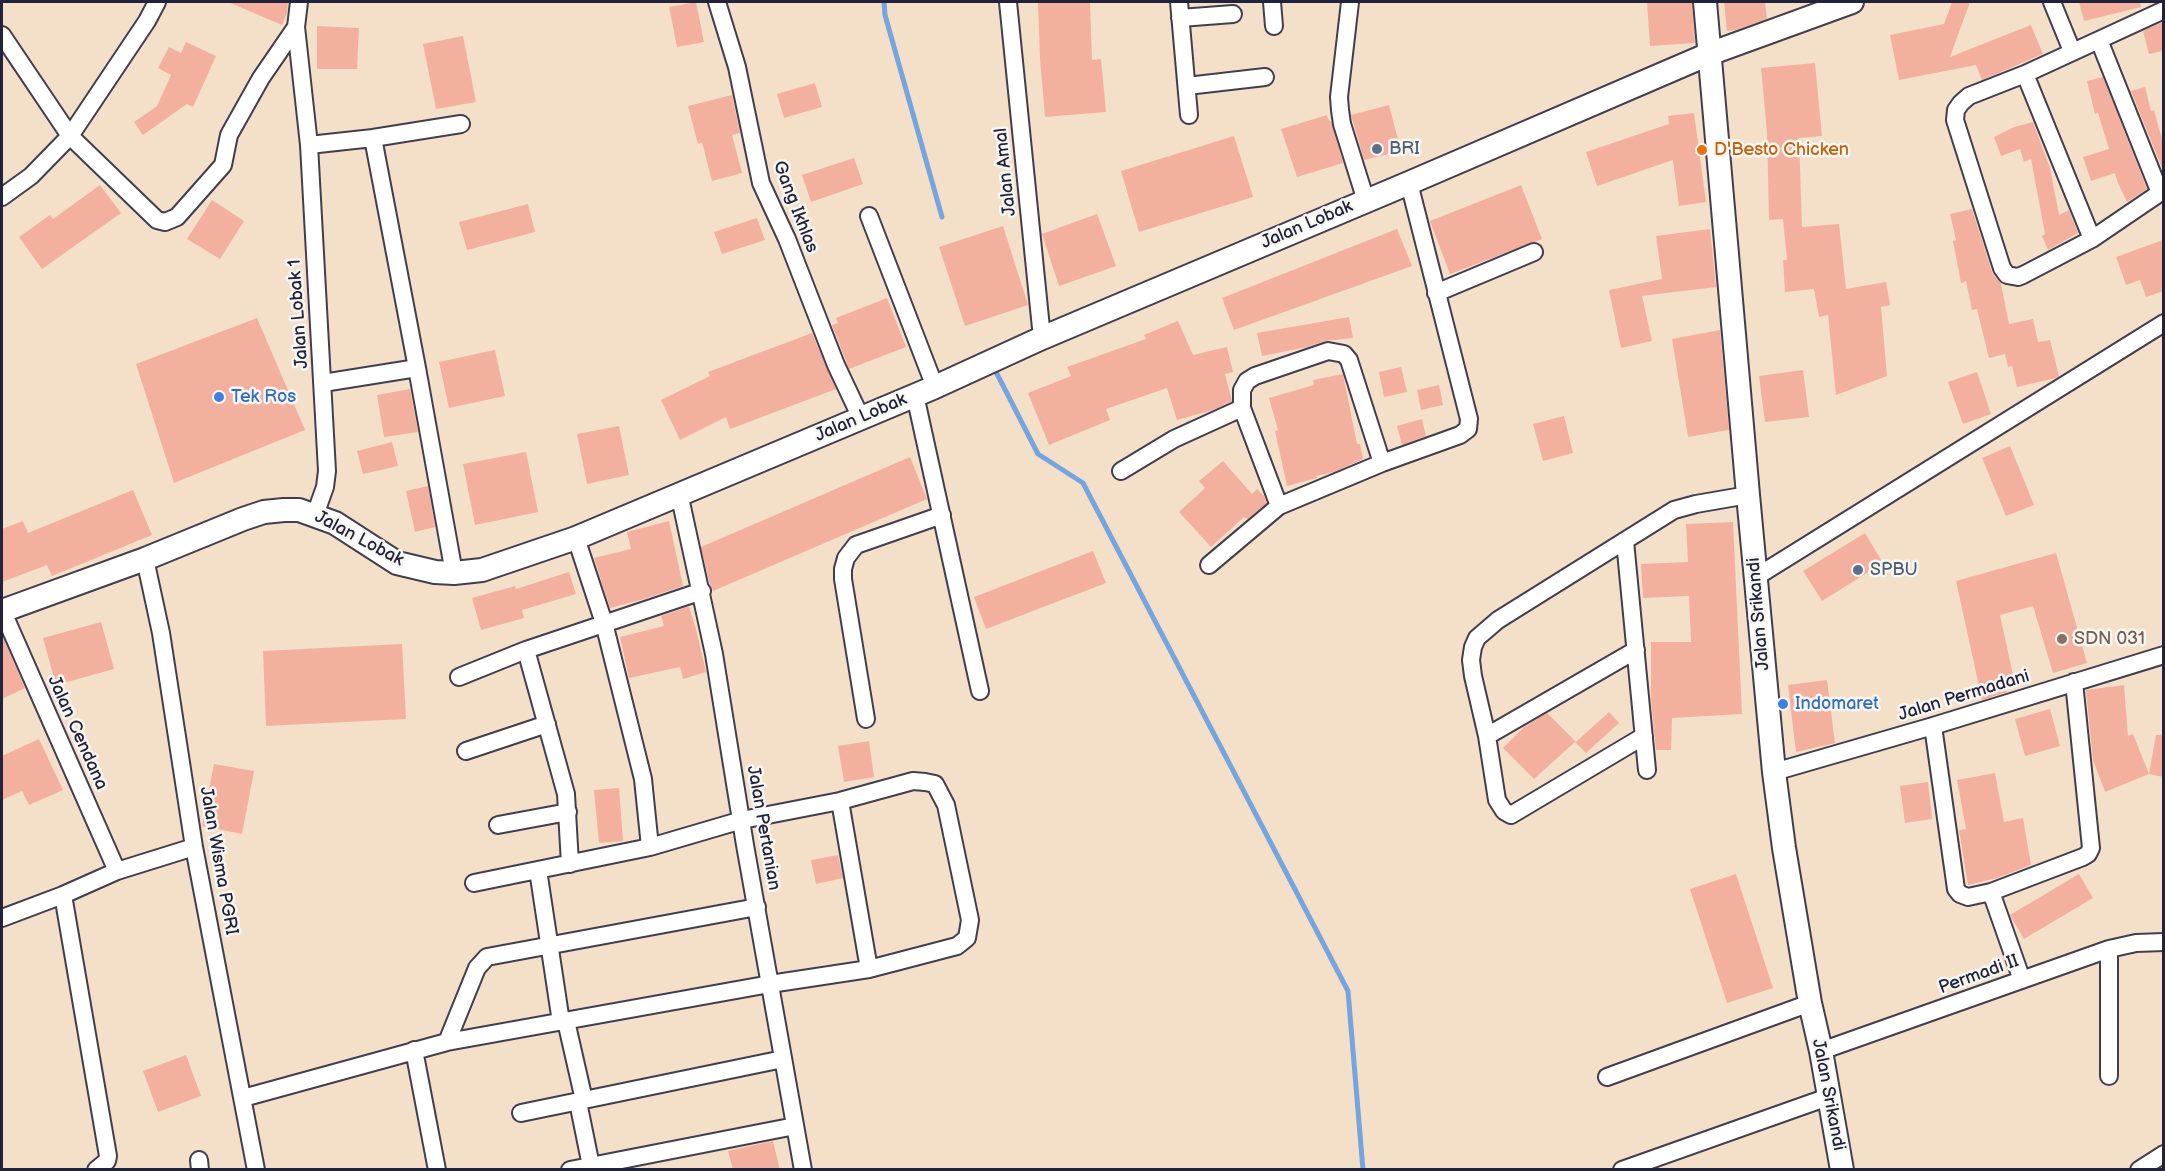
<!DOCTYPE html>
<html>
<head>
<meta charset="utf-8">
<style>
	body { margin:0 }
	#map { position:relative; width:2165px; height:1171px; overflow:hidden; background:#f4e0c8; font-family:"Balsamiq Sans",sans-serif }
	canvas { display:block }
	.frame { position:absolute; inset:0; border:3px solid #22223b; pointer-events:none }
</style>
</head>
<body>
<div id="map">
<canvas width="2165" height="1171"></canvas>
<div class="frame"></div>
</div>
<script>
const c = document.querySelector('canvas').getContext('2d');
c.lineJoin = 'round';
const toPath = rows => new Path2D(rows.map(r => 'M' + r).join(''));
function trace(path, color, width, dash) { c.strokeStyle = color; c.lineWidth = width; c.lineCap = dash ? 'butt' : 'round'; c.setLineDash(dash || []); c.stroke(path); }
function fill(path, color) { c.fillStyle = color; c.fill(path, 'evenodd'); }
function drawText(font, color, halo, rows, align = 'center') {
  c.font = font + ' "Balsamiq Sans",sans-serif'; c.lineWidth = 5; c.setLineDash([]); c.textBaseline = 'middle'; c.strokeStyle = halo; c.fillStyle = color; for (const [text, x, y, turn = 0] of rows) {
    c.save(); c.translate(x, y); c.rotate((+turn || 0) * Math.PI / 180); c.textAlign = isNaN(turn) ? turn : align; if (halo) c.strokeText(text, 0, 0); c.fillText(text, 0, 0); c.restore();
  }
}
const stream = toPath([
	[884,2,885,15,942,217],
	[994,368,1038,454,1083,483,1348,991,1363,1170]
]);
const building = toPath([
	[228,2,288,2,287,13,282,25],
	[696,2,704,42,677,47,669,7],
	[1038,2,1090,2,1092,60,1101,59,1106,112,1045,117,1040,59],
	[1647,2,1692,2,1695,43,1650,46],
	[1724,2,1765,2,1767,19,1736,30,1727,31],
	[1952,2,1970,2,1950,57,2031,25,2043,54,1982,80,1976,65,1899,80,1890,35,1944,24],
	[2079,2,2140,2,2141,7,2084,21],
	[2163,22,2163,51,2149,54,2143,31],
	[317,26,359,28,357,69,317,69],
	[463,36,476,102,436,109,423,44],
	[186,42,216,56,193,107,187,104,143,135,134,122,157,106,171,75,158,68,169,47,181,53],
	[1815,63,1822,136,1799,138,1802,227,1839,224,1846,289,1886,282,1890,305,1881,307,1887,376,1836,395,1828,315,1819,317,1814,289,1785,292,1783,260,1787,260,1783,219,1769,220,1767,132,1761,68],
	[2103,77,2147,189,2127,202,2118,183,2115,173,2091,181,2083,157,2109,149,2098,113,2095,114,2087,81],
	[815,83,822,107,784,118,777,94],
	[2145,87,2151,111,2154,110,2163,143,2163,168,2162,168,2131,91],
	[732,95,740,133,732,135,742,173,712,181,702,142,698,144,688,106],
	[1389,105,1401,151,1364,160,1351,115],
	[1694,113,1706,202,1679,206,1673,160,1597,186,1586,152,1669,124,1668,116],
	[1327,115,1329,121,1331,121,1343,163,1297,177,1281,129],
	[2033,122,2050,168,2059,215,2069,210,2078,233,2048,250,2042,236,2045,234,2031,159,2024,162,2020,149,2001,156,1994,137,2014,127],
	[1234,136,1253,197,1139,232,1121,171],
	[854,158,863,184,811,202,802,175],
	[100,185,121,213,42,269,19,237,50,215,53,219],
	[1521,185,1542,239,1450,274,1430,221],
	[212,200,244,221,220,259,187,239],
	[528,204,535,232,467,250,459,222],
	[1972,209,1992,272,2001,284,2009,324,2033,319,2038,342,2050,340,2059,376,2056,378,2017,387,2012,366,2008,367,2005,354,1989,358,1977,309,1972,310,1966,281,1961,283,1953,241,1956,240,1950,214],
	[1097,214,1116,266,1059,286,1042,234],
	[757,218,765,240,722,254,714,232],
	[1003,226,1028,305,965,326,939,247],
	[1397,229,1412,266,1234,330,1222,298],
	[1710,229,1716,287,1642,296,1652,341,1621,348,1609,290,1662,279,1656,236],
	[2163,240,2163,291,2146,297,2140,280,2126,285,2116,257],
	[887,298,906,347,849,369,832,325,838,323,836,318],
	[1349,317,1353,338,1325,341,1307,347,1262,356,1257,333],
	[257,318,305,430,174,483,136,364],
	[1178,321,1193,355,1227,347,1233,372,1225,374,1232,401,1213,410,1177,420,1167,388,1106,409,1110,420,1049,445,1028,393,1071,376,1067,367,1146,339,1144,335],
	[1720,330,1729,430,1688,437,1672,339],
	[812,333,836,389,730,429,726,417,680,440,661,400,710,376,708,372],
	[495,350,505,396,449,408,439,362],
	[1401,367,1407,392,1384,397,1379,372],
	[1803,370,1809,417,1765,422,1759,376],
	[1977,372,1991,414,1963,424,1948,382],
	[1343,374,1357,444,1360,444,1363,459,1334,472,1316,476,1317,478,1287,486,1275,431,1278,430,1269,398,1314,385,1313,380],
	[1439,385,1443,405,1421,410,1417,390],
	[410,389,418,432,384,437,377,395],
	[1564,416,1573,453,1543,461,1533,424],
	[1422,419,1426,436,1402,445,1397,426],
	[619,426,629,475,587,484,577,434],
	[392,442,398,466,363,474,357,451],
	[2010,446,2034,505,2006,516,1982,458],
	[526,452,538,512,475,525,463,464],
	[910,457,927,499,713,591,709,581,701,547],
	[1223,461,1252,494,1257,489,1264,496,1267,503,1247,519,1244,517,1211,547,1179,512,1205,488,1199,481],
	[428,486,435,527,415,532,406,491],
	[133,490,152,535,52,576,47,565,2,582,2,529,23,521,28,533],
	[669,521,683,586,644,599,610,608,594,558,631,549,627,532],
	[1733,522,1742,714,1672,718,1671,750,1656,750,1651,700,1651,642,1691,642,1689,596,1643,598,1641,564,1688,562,1686,524],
	[1865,533,1883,563,1822,601,1803,571],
	[1093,551,1106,583,986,629,974,597],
	[2056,553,2087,663,2053,673,2033,606,2000,615,2015,684,2006,686,2007,692,1982,700,1956,581],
	[569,572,576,594,522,610,524,618,481,630,472,598,515,586,516,589],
	[687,607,689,607,696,629,706,672,683,679,680,667,629,678,620,637,664,626,661,616],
	[101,622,114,669,56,685,43,638],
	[2,635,25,688,2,699],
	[402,644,406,719,266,726,263,651],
	[1827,680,1835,743,1796,752,1788,685],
	[2124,685,2128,736,2133,734,2149,774,2105,792,2093,760,2086,690],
	[2050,709,2060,746,2025,756,2015,719],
	[1609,712,1619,723,1586,753,1575,742,1534,779,1503,748,1524,727,1547,713,1576,742],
	[2156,735,2163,735,2163,777,2149,774],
	[39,739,63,790,29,805,22,791,2,800,2,756],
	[869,741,874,777,844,782,838,746],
	[214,764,254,771,242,834,202,826],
	[1995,773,2004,822,2023,818,2031,865,1997,878,1968,885,1959,830,1966,829,1957,780],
	[1928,782,1932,819,1905,823,1900,786],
	[619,788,623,841,599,843,594,790],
	[838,855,843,878,816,884,811,860],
	[1736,874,1773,988,1727,1003,1690,889],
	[2079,874,2093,898,2024,939,2010,915],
	[186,1055,201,1096,158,1112,143,1071],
	[773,1141,780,1170,733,1170,728,1151]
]);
const street = toPath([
	[717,2,737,67,761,183,787,239,836,365,861,418],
	[1008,2,1042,338],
	[1179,2,1189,115],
	[1272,2,1274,26],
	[1350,2,1339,97,1340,110,1342,124,1366,201],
	[2052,2,2072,51],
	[2164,10,2025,74,1969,96,1961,103,1956,110,1955,120,2002,268,2007,275,2018,277,2023,275,2092,239,2164,190],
	[1180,18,1233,14],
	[296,27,309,145],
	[2,35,70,136,157,220,165,222,177,217,223,165,229,135,261,78,296,27,299,2],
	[2099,40,2160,193],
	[2025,74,2092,239],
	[1187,86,1265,77],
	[373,138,417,368],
	[2,197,31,176,70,136,147,21,157,2],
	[869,216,935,387],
	[1436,293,1534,252],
	[323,383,417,368,454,573],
	[915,395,980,691],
	[1121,471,1174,439,1242,408],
	[679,493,714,654,745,845,803,1170],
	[1279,506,1242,408,1242,390,1247,381,1255,376,1328,351,1344,354,1349,360,1382,463],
	[315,515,325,487,327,471,309,145,373,138,461,124],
	[576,538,604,623,643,779,650,847],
	[1625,541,1647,770],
	[145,559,161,633,194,847,256,1170],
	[1209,565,1279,506,1382,463,1460,435,1468,429,1469,419,1409,183],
	[1756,577,2164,323],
	[2,610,117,871],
	[526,650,566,794,570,864],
	[459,677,526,650,702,591],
	[866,719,843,579,843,569,846,558,856,545,942,515],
	[1933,726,1956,889,1960,894,1968,897,1991,892,2022,980],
	[1487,736,1636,650],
	[1644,736,1511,815,1504,811,1497,800,1487,736,1473,676,1471,660,1473,647,1477,638,1498,620,1674,510,1696,504,1748,495],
	[466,751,547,724],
	[1774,772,1933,726,2164,655],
	[840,801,869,969],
	[498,825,568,812],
	[538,870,561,1022],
	[1991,892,2083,857,2088,854,2091,848,2074,682],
	[63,895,108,1156,107,1161,96,1170],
	[2,918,63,895,117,871,194,847],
	[2109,949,2109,1076],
	[566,1021,584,1100],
	[447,1042,477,968,487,957,757,907],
	[414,1050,437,1170],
	[1821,1051,2109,949,2136,943,2164,942],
	[1607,1077,1810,1003],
	[243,1098,447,1042,770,984,869,969,957,946,967,938,970,920,946,805,935,784,925,782,913,781,840,801,742,820,650,847,474,883],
	[578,1102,591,1166],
	[521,1113,783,1059],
	[199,1160,200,1170],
	[570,1170,795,1126],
	[1622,1170,1828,1097],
	[2139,1170,2164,1154]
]);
const secondary = toPath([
	[1705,2,1748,495,1774,772,1784,848,1810,1003,1821,1051,1842,1170],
	[2,611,145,559,243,519,264,512,284,510,299,510,335,523,397,563,435,572,454,573,482,570,576,538,935,387,1042,338,1409,183,1709,54,1852,2]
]);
const markers = [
	[1377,149,6,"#5c6f8a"],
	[1702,150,6,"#e8710a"],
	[219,397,6,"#3f7fe0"],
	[1858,570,6,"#5c6f8a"],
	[2062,639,6,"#8d6e63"],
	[1783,704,6,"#3f7fe0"]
];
const serviceNames = [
	["BRI",1389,149],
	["SPBU",1870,570]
];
const foodNames = [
	["D'Besto Chicken",1714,150]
];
const streetNames = [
	["Jalan Amal",1006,172,-96],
	["Gang Ikhlas",795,207,69],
	["Jalan Lobak",1307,225,-23],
	["Jalan Lobak 1",299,314,-94],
	["Jalan Lobak",861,418,-23],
	["Jalan Lobak",359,539,28],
	["Jalan Srikandi",1759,614,-95],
	["Jalan Permadani",1964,696,-17],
	["Jalan Cendana",77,733,66],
	["Jalan Pertanian",763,828,80],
	["Jalan Wisma PGRI",218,861,80],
	["Permadi II",1979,975,-20],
	["Jalan Srikandi",1828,1095,79]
];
const shopNames = [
	["Tek Ros",231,397],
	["Indomaret",1795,704]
];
const educationNames = [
	["SDN 031",2074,639]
];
trace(stream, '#75a4df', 5);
fill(building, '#f3b09f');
trace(street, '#423e50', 20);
trace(secondary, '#423e50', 26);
trace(street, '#fff', 16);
trace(secondary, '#fff', 22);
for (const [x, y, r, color] of markers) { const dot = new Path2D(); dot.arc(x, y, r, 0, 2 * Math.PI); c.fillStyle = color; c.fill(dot); trace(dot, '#f6f6f2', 2); }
drawText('18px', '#4e5e75', '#f6f6f2', serviceNames, 'left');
drawText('18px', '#c56008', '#f6f6f2', foodNames, 'left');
drawText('18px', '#22223b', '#f6f6f2', streetNames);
drawText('18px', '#366cbe', '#f6f6f2', shopNames, 'left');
drawText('18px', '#785e54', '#f6f6f2', educationNames, 'left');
</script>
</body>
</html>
